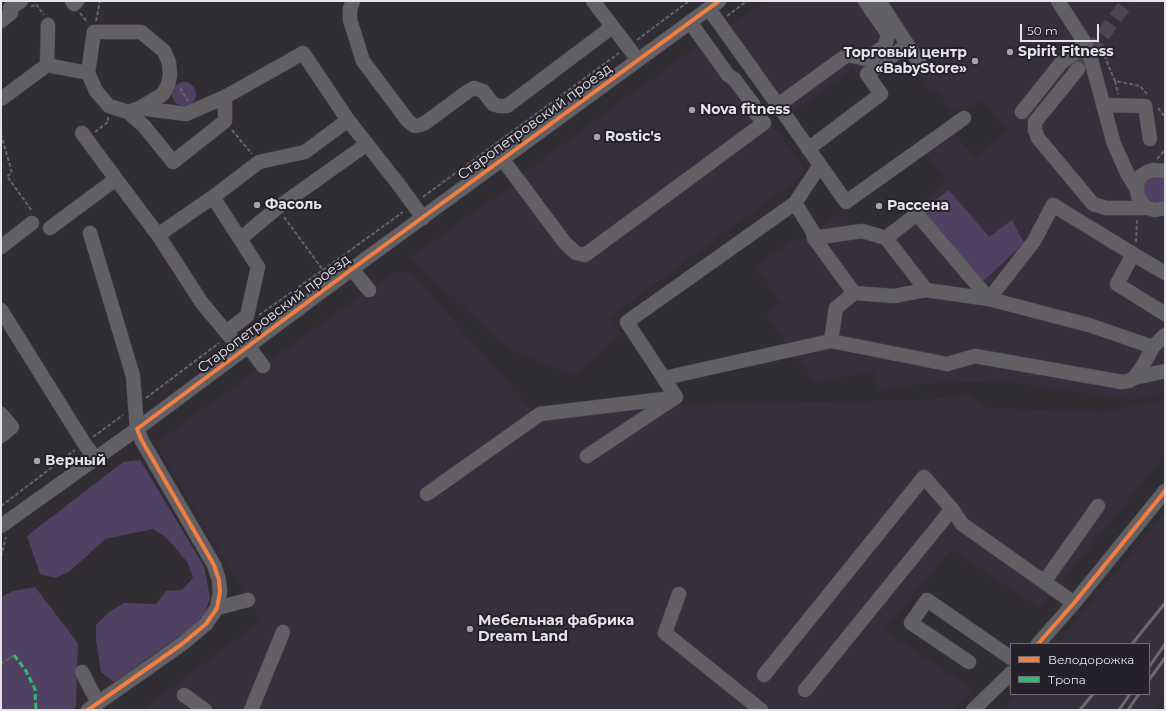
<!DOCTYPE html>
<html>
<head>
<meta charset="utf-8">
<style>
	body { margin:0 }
	#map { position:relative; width:1166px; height:711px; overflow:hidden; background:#302d33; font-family:Montserrat,sans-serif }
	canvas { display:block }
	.frame { position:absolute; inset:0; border:2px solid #e6e4eb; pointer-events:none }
	.legend { position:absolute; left:1010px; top:643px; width:140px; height:52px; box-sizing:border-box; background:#25212b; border:1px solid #726f78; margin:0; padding:5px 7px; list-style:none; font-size:12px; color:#e6e4eb }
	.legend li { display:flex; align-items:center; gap:8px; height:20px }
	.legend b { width:20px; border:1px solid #726f78 }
	.scale { position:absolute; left:1020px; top:24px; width:79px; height:18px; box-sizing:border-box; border:2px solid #e6e4eb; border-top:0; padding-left:5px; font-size:12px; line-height:14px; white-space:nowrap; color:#e6e4eb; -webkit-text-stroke:3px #25212b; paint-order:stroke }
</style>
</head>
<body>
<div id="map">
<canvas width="1166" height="711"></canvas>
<div class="frame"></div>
<ul class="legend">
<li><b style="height:5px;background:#f27e40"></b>Велодорожка</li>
<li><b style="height:5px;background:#33b770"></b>Тропа</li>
</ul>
<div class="scale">50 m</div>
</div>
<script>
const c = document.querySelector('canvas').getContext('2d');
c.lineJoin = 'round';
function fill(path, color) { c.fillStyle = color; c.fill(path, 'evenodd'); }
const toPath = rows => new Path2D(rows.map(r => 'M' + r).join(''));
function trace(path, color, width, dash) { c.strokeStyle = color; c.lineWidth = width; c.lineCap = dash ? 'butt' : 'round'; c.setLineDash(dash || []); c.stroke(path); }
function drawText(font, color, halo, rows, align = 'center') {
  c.font = font + ' Montserrat,sans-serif'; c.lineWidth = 4; c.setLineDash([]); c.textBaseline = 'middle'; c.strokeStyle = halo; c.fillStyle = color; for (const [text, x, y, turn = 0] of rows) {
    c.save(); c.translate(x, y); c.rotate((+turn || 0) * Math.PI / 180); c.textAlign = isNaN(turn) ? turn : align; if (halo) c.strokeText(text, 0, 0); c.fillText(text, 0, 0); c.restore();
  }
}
const built = toPath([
	[765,1,1165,1,1165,393,1135,400,1014,383,965,382,917,384,878,390,874,372,815,382,765,315,782,303,755,267,795,238,799,243,841,211,855,228,876,234,938,189,946,180,925,152,953,132,975,157,1008,130,983,102,952,112,936,90,932,93,898,42,856,73,853,69,793,112,731,26],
	[708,38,796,156,802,165,803,175,610,317,621,333,575,376,508,348,409,258,523,178,521,175],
	[394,272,412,273,539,418,693,404,920,400,970,395,987,408,1106,412,1165,399,1165,455,1040,608,951,550,884,630,972,689,954,710,142,710,261,620,155,443],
	[1165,512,1165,694,1152,710,1003,710,1016,694,1149,694,1149,644,1057,644]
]);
const green = toPath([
	'172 94a12 12 0 1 1 24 0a12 12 0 1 1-24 0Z',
	[1151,176,1165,177,1165,203,1151,204,1143,194,1144,183],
	[949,190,989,237,1012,220,1024,243,981,283,921,211],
	[140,460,204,566,210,598,205,613,195,625,114,682,101,672,96,640,96,625,109,612,124,603,156,604,166,591,182,590,193,578,188,563,166,537,153,529,105,539,69,572,55,578,40,574,27,536,123,462],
	[35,587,78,643,76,707,72,710,1,710,1,597,13,591]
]);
const minorTunnel = toPath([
	[1078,69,1128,1]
]);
const path = toPath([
	[31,7,36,4,44,15],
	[80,13,87,22],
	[727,16,747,1],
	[96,21,100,1],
	[637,40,689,1],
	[1102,50,1115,81,1140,86,1147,94],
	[1115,81,1118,94],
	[180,88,188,101],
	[1158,108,1165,117],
	[232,130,252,154],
	[95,132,108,122,108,117],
	[1,134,12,173,7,176,32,211],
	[1157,159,1165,150],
	[423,197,619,53],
	[284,217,323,270],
	[1136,242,1137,219],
	[259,315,323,270,403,212],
	[146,398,219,343],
	[93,437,123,415],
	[1,506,75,450],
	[1,557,6,537],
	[1,664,14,655]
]);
const minor = toPath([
	[72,1,74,4,77,1],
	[353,1,350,9,350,20,363,61,408,121,415,126,420,125,425,123,467,92,474,88,483,91,493,104,499,106,507,106,612,27],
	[593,1,638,60],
	[879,1,922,67],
	[1058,1,1085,43,1090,56,1114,144,1127,173,1137,190],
	[10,8,21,1],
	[1,21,11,13],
	[47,65,48,25],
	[1078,69,1035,122,1035,130,1038,138,1093,204,1106,208,1147,208],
	[88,73,94,32,141,32,164,51,169,63,170,75,168,85,163,94,140,108],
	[1,99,47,65,88,73,96,91,109,106,128,112,140,108,186,114,225,97,303,53,348,120,399,185,423,218],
	[778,105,847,55,866,59,885,46,888,34,865,1],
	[1103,105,1145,106,1150,139],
	[128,112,144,126,173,162,225,121,225,97],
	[1022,112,1061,63,1077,51,1085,43],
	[82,133,116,179],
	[808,149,881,94,867,74,907,45],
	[503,160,565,243,576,253,585,255,764,123,755,112,753,104,734,79,728,75,690,22],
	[820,165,846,202,964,118],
	[1165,171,1153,170,1147,172,1141,176,1138,182,1137,190,1138,196,1141,202,1147,208,1155,210,1165,208],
	[213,197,258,267,247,316,226,332],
	[795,203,813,232,814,238,854,293,894,296,926,290,989,299,1089,325,1153,347,1142,367,1134,378,1129,381,1122,382,975,356,947,364,831,341,836,308,854,293],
	[50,228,116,179,158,235,213,197,259,162,305,152,348,120],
	[158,235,202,303,242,351],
	[814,238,862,231,886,238,926,290],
	[886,238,917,214,989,299,1034,241,1053,205,1133,254],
	[240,239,277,208,367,144],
	[1,247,32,223],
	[352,269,369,290],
	[1165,273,1133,254,1117,284,1165,314],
	[1,310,84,443,95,458],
	[248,346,263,366],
	[1153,347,1165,335],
	[664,378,831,341],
	[1134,378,1165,371],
	[1,414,12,427,1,436],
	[587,456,676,397,627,322,795,203,820,165,778,105,709,9],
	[427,494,540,414,672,398],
	[1,526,137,429,133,376,90,233],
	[1044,582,1098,506],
	[679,594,665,633,761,710],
	[217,608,248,600],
	[1038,644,1074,603,1165,491],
	[969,662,911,623,927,600,1011,658],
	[82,672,98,703],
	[764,675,924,477,952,509,962,524,1074,603],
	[805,690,952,509],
	[184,695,205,710],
	[88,710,182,644,206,624,217,608,220,592,219,580,214,565,142,441,137,429,352,269,719,1],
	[251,710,283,632],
	[973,710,1011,673]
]);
const rail = toPath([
	[1132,644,1165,603],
	[1149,667,1165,644],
	[1149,680,1165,658],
	[1080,710,1093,694],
	[1119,710,1130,694],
	[1128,710,1139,694]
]);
const quiet = toPath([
	[14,655,26,671,35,689,36,710]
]);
const cycleway = toPath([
	[1038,644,1074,603,1165,491],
	[88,710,182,644,206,624,217,608,220,592,219,580,214,565,142,441,137,429,352,269,719,1]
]);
const markers = [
	[1010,52,4,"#a6a4ab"],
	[975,61,4,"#a6a4ab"],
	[692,110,4,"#a6a4ab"],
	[597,137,4,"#a6a4ab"],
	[257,205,4,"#a6a4ab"],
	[879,206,4,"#a6a4ab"],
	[37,461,4,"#a6a4ab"],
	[470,629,4,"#a6a4ab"]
];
const poiNames = [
	["Spirit Fitness",1018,52],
	["Торговый центр",967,53,"right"],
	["«BabyStore»",967,69,"right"],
	["Nova fitness",700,110],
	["Rostic's",605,137],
	["Фасоль",265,205],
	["Рассена",887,206],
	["Верный",45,461],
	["Мебельная фабрика",478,621],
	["Dream Land",478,637]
];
const streetNames = [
	["Старопетровский проезд",535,122,-36],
	["Старопетровский проезд",274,314,-37]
];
fill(built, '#36303e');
fill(green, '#504163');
trace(minorTunnel, '#4b484f', 14, [14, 7]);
trace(minor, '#4e4b51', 15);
trace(path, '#646366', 2, [4, 2]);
trace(minor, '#626064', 14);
trace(rail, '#6c696e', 3);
trace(quiet, '#33b770', 3, [6, 3]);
trace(cycleway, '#f27e40', 4);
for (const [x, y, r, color] of markers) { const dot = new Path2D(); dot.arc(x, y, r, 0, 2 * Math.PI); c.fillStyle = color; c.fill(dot); trace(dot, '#25212b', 1.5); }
drawText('bold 14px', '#e6e4eb', '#25212b', poiNames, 'left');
drawText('14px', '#e6e4eb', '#25212b', streetNames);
</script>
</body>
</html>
